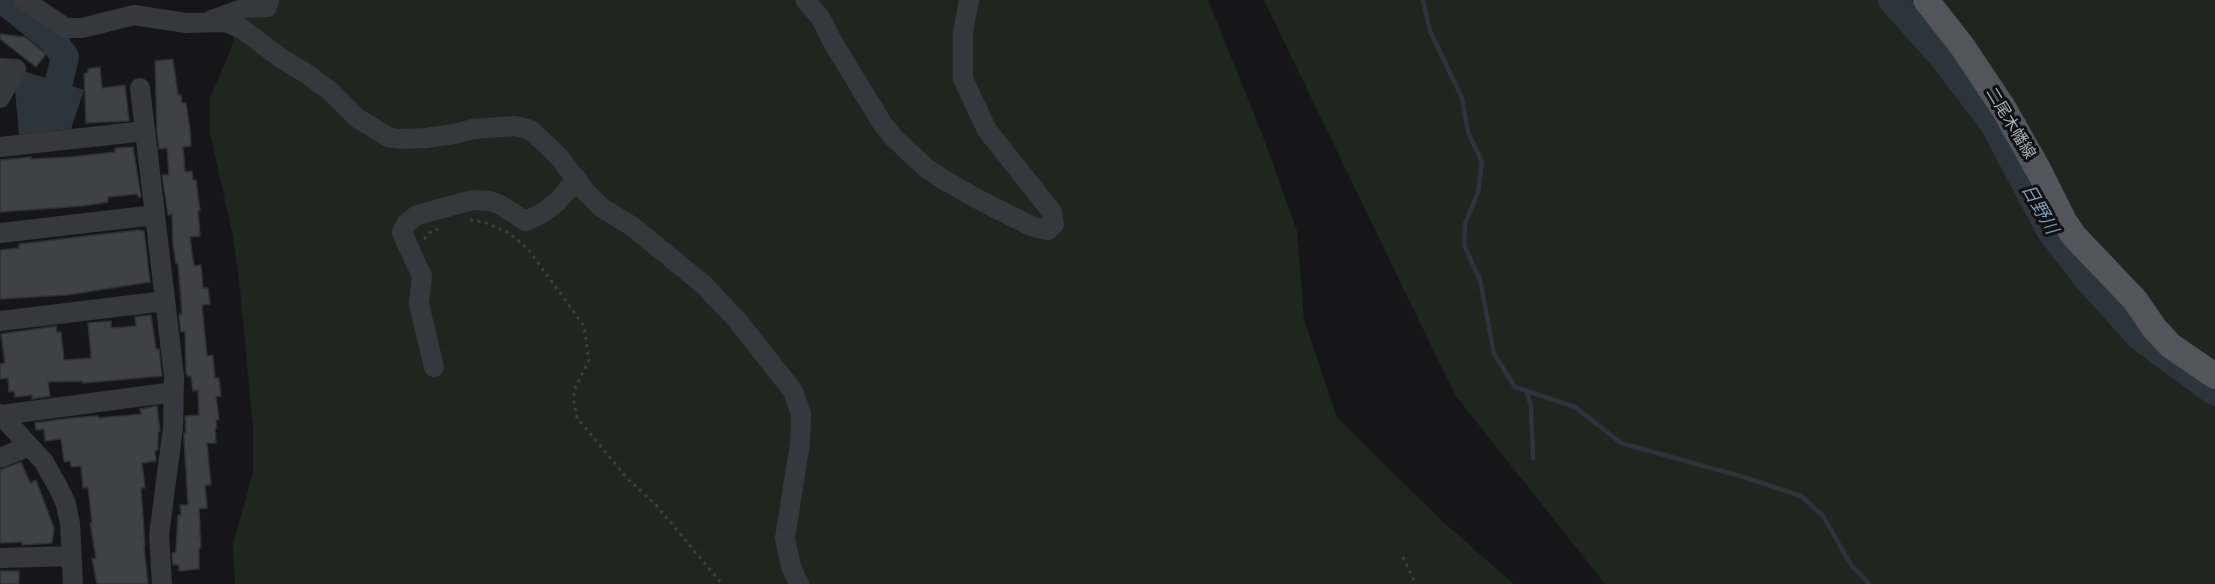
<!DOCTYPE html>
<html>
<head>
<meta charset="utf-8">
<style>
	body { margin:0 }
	canvas { display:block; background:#161618 }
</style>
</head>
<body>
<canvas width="2215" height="584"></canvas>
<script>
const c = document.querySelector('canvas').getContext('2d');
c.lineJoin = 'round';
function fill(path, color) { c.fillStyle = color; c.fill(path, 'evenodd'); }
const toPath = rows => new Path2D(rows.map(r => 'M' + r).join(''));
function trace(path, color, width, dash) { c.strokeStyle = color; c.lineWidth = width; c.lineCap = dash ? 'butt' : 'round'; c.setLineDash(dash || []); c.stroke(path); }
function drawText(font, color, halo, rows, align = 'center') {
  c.font = font + ' "Exo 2","Noto Sans JP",sans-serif'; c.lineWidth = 6; c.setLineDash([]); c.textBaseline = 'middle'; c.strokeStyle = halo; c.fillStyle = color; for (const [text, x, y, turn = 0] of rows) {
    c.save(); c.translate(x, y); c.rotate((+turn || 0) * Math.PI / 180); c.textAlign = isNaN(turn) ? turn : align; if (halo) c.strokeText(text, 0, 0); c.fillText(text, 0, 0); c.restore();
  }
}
const green = toPath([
	[244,0,1208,0,1262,134,1297,231,1304,319,1337,417,1442,521,1514,584,235,584,233,544,253,473,253,428,240,288,233,236,210,133,210,98,231,49],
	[1264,0,2215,0,2215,584,1605,584,1455,395]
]);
const water = toPath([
	[23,71,84,90,71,129,19,135,15,89]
]);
const stream = toPath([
	[1423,0,1430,31,1462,98,1468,132,1482,162,1478,192,1465,224,1464,245,1480,280,1494,354,1515,387,1575,407,1621,443,1747,478,1801,496,1823,516,1851,565,1869,584],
	[1527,393,1531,406,1533,458]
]);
const river = toPath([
	[3,0,53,40,65,57,59,82],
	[1892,0,1941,55,1992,121,2050,230,2086,277,2140,337,2215,392]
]);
const building = toPath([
	[0,34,25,37,46,54,36,67,0,39,0,34],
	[173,59,178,95,181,95,182,103,186,103,190,129,191,146,183,147,185,172,192,171,193,180,196,180,200,211,198,211,200,236,190,237,194,266,201,265,203,288,208,288,210,304,202,305,207,356,213,355,215,378,219,378,221,396,216,397,219,420,216,420,217,428,215,428,216,443,207,443,211,485,205,485,207,508,199,509,201,548,199,548,199,569,179,571,179,565,173,565,172,553,176,552,178,515,181,515,180,505,188,505,184,439,184,433,186,433,185,416,199,415,198,390,193,391,191,376,188,376,186,373,185,331,181,332,179,318,180,314,182,314,178,264,176,264,173,245,172,214,168,215,162,175,169,175,167,148,159,149,157,132,155,61,173,59],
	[100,67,102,88,125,85,129,121,86,123,84,74,88,72,88,69,100,67],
	[133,147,141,197,138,197,137,194,108,197,108,202,83,206,0,212,0,160,31,157,31,159,70,157,115,152,115,148,133,147],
	[138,230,144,231,150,282,67,295,0,299,0,250,19,248,19,244,138,230],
	[151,315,156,349,159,349,162,376,83,383,82,381,48,382,50,396,32,399,32,395,15,397,14,391,9,392,8,378,0,379,0,364,5,363,1,334,56,326,57,332,61,332,64,360,91,358,88,323,111,321,111,328,136,326,135,317,151,315],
	[157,406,160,432,158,432,158,450,155,451,156,461,142,463,145,488,141,488,145,546,144,546,148,584,97,584,92,559,96,558,90,523,92,523,88,487,83,488,81,466,71,467,70,461,64,462,61,439,45,441,44,429,36,430,35,423,70,418,98,416,99,418,141,414,140,409,157,406],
	[21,462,30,483,36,480,54,528,52,543,22,545,22,542,0,543,0,470,21,462],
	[0,571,19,571,19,584,0,584,0,571]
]);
const path = toPath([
	[470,220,484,222,509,233,528,249,584,326,589,360,574,390,574,403,577,418,628,479,656,505,722,584],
	[424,239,429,233,438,229],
	[1403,557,1416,584]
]);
const minor = toPath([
	[24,0,66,28,82,28,134,15,186,23,226,22,242,29,281,58,307,74,330,91,357,118,388,137,400,139,426,138,454,134,473,129,515,126,531,130,559,157,585,191,601,207,633,227,704,285,737,320,793,391,801,414,800,443,785,538,791,567,799,584],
	[805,0,820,17,832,41,882,123,894,138,926,168,946,181,985,203,1033,227,1048,230,1054,224,1052,212,987,130,963,79,963,32,969,0],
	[212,20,245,8,267,7,269,0],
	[0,68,16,69,0,98],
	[140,88,174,376,173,428,159,535,162,584],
	[0,147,145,131],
	[0,233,155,215],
	[0,321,165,301],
	[434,367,419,304,422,276,402,233,406,224,417,215,473,200,489,201,499,204,525,221,539,215,556,203,577,179],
	[0,414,44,462,59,489,66,504,70,524,73,584],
	[1,415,174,392],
	[0,458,29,446],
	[0,558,71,556]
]);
const major = toPath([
	[1926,0,1962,46,2004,109,2039,171,2064,221,2074,236,2135,300,2155,329,2171,346,2215,376]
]);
const streetNames = [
	["二尾木幡線",2011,123,59]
];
const waterNames = [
	["日野川",2040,209,60]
];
fill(green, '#1e261f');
fill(water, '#2c353c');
trace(stream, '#2c353c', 4.5);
trace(river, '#2c353c', 28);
fill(building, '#404145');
trace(building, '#303034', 1.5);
trace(path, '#3d3f44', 3, [3, 4.5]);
trace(minor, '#37383d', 20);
trace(major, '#53555c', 26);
drawText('16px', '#a8adb8', '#111113', streetNames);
drawText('italic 18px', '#7f9bb3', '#111113', waterNames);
</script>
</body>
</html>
